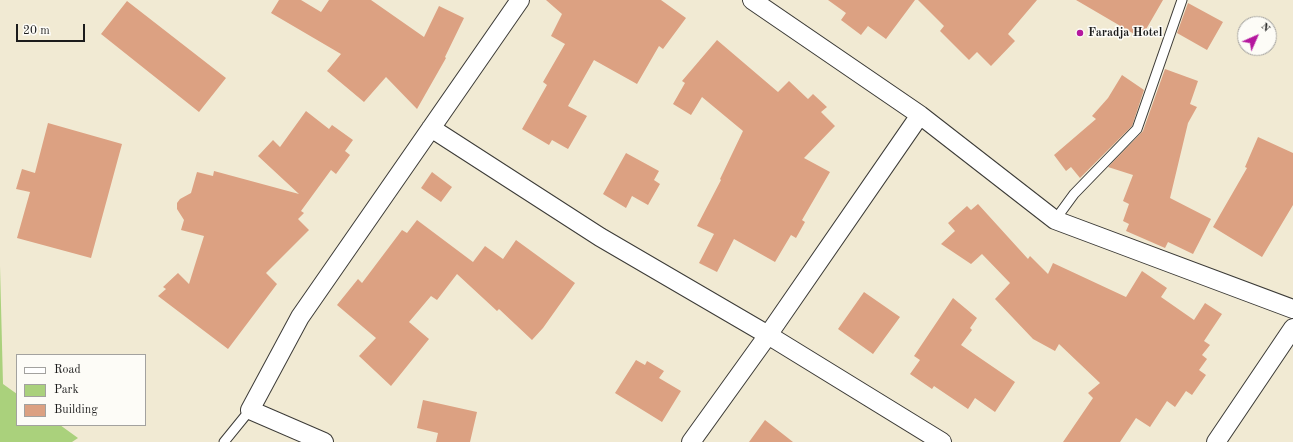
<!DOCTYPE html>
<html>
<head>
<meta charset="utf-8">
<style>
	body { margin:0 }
	#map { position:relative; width:1293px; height:442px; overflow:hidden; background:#f1ead3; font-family:"Old Standard TT",serif }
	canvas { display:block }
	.legend { position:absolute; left:16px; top:354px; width:130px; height:72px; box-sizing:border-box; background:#fdfcf7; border:1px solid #a3a29f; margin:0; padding:5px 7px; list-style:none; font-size:12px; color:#1c1c1c }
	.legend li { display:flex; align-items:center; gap:8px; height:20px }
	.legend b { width:20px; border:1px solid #a3a29f }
	.north { position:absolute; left:1237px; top:16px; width:40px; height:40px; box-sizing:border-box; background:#fdfcf7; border:1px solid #a3a29f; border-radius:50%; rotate:45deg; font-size:11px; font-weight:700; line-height:16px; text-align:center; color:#1c1c1c }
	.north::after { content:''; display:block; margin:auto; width:14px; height:18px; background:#b5179e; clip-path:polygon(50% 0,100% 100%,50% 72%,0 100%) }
	.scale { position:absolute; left:16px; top:24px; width:69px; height:18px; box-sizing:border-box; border:2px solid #1c1c1c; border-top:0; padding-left:5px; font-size:12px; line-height:14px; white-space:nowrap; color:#1c1c1c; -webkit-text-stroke:3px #fdfcf7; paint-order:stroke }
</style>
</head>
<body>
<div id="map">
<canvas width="1293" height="442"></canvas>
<ul class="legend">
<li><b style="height:5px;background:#fff"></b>Road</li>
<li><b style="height:11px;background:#aad17c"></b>Park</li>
<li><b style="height:11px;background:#dca182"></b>Building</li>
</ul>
<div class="north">N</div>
<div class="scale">20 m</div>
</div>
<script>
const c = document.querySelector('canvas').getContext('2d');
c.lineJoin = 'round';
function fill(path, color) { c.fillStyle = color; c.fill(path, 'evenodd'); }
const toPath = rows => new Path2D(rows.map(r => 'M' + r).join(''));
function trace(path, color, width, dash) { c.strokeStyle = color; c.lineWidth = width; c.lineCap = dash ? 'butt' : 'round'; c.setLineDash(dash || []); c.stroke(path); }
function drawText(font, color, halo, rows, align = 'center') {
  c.font = font + ' "Old Standard TT",serif'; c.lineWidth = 3; c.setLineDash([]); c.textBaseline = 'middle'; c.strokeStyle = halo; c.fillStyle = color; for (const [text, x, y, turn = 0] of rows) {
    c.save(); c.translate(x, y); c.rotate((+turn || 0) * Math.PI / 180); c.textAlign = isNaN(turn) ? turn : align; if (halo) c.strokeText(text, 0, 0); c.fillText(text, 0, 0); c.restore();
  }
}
const green = toPath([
	[0,266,3,384,17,394,17,425,60,425,78,438,72,442,0,442]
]);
const building = toPath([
	[279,0,301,0,321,12,329,0,371,0,424,37,439,6,464,18,445,57,446,58,417,109,386,77,364,102,327,71,341,54,271,13],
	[546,0,661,0,686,18,663,49,659,46,637,84,594,60,568,106,587,116,568,149,552,140,549,145,522,129,547,85,543,82,565,44,551,36,562,14],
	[828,0,915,0,886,39,868,26,861,35,841,20,846,13],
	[918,0,1037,0,1008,34,1015,41,991,66,977,52,969,60,940,31,944,26],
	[1076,0,1163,0,1141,38],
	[127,1,226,78,199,112,101,34],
	[1188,3,1223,22,1207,50,1177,33],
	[717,40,778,92,789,81,808,99,813,94,827,107,821,112,835,126,804,158,830,172,802,220,805,222,796,238,791,235,775,262,734,239,717,272,699,263,714,234,697,226,721,180,720,179,743,131,702,97,691,115,673,104,685,83,682,81],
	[1165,69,1198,81,1190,104,1197,107,1188,123,1170,198,1211,219,1193,254,1168,242,1165,248,1126,231,1129,224,1123,221,1129,204,1123,201,1133,175,1108,167,1143,131],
	[1122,75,1144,90,1132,126,1080,178,1071,167,1066,171,1054,155,1096,119,1092,116,1108,98],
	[306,111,329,129,332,125,353,140,345,151,350,155,336,174,331,170,301,211,304,213,298,219,309,230,266,273,277,284,228,349,158,296,166,289,163,287,178,273,189,284,204,236,181,230,184,220,177,209,177,203,180,199,191,193,197,172,213,176,214,171,299,194,258,156,273,140,280,147],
	[48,123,122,144,91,258,17,238,30,192,16,189,22,169,35,173],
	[1258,137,1293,153,1293,205,1262,257,1213,227,1247,168,1245,167],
	[626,153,659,171,654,180,660,184,648,205,632,196,626,208,603,194],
	[432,172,452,187,441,202,421,188],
	[978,204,1028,259,1030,256,1048,274,1053,263,1126,297,1142,271,1167,288,1161,297,1194,320,1205,303,1222,314,1204,341,1210,345,1202,355,1207,359,1199,370,1206,375,1192,395,1186,391,1175,407,1167,401,1150,427,1136,418,1120,442,1063,442,1093,398,1088,393,1100,383,1059,344,1055,351,1033,339,995,299,1010,283,982,254,971,264,941,244,955,231,948,223,967,206,971,210],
	[417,220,473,262,485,246,503,259,516,240,575,283,543,328,532,340,499,309,497,311,457,274,437,300,431,296,409,322,429,339,391,386,359,356,376,338,337,305,358,279,362,283,402,230,407,233],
	[864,292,900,317,873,354,838,329],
	[953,298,977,318,970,328,972,330,961,345,1015,382,995,412,975,398,968,409,934,386,932,389,910,374,920,360,914,356],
	[636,360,645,365,647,361,664,371,659,378,681,391,662,422,615,393],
	[423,400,477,412,470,442,436,442,438,433,417,428],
	[765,420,793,442,749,442]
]);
const lane = toPath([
	[1055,220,1074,194,1137,129,1182,0],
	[224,442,250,410]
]);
const street = toPath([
	[752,0,920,115,1055,220,1293,309],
	[431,128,600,237,768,335,942,442],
	[324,442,250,410,300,317,520,0],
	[691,442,768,335,920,115],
	[1216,442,1293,328]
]);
const markers = [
	[1080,33,4,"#b5179e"]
];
const poiNames = [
	["Faradja Hotel",1088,33]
];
fill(green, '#aad17c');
fill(building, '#dca182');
trace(lane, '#3c3b37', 11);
trace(street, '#3c3b37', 20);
trace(lane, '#fff', 9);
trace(street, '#fff', 18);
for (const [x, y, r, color] of markers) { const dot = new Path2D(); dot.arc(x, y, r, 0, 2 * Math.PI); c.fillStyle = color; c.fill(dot); trace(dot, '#fdfcf7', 1.5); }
drawText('bold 12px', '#1c1c1c', '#fdfcf7', poiNames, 'left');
</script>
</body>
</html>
